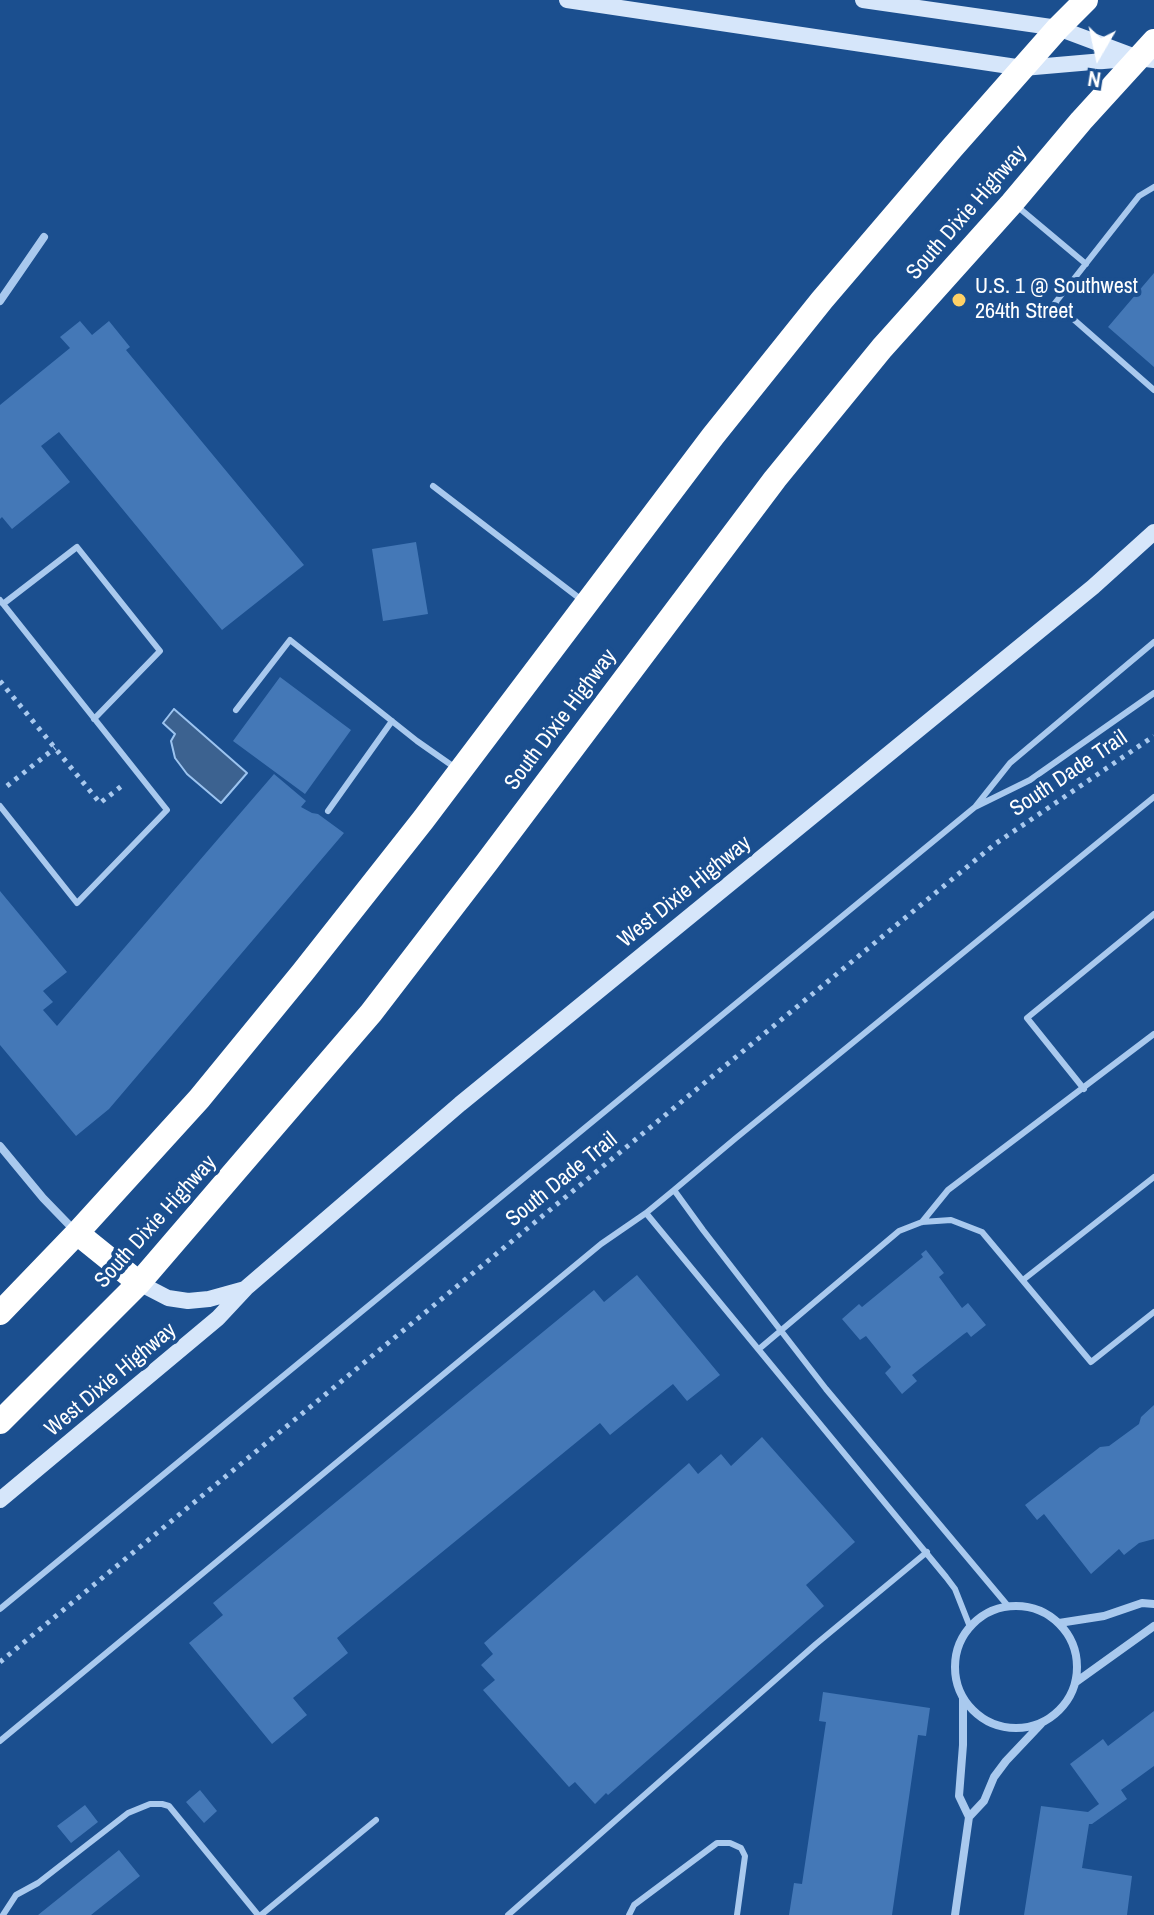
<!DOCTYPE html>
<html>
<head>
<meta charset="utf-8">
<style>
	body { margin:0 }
	#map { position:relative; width:1154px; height:1915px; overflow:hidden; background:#1b4f8f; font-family:"Archivo Narrow",sans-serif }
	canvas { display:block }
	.north { position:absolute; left:1058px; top:16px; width:80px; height:80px; -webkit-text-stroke:6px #1b4f8f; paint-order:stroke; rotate:189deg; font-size:22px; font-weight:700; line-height:32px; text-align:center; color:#fff }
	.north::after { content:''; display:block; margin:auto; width:28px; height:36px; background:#fff; clip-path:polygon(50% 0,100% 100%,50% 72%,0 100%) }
</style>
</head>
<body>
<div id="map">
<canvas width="1154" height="1915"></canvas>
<div class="north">N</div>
</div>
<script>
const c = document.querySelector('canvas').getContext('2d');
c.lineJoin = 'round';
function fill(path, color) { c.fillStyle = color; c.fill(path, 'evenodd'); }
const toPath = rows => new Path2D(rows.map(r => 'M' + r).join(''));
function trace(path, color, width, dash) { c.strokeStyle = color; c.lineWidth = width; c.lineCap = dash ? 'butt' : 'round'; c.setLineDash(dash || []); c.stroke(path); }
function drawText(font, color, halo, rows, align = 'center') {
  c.font = font + ' "Archivo Narrow",sans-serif'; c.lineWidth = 8; c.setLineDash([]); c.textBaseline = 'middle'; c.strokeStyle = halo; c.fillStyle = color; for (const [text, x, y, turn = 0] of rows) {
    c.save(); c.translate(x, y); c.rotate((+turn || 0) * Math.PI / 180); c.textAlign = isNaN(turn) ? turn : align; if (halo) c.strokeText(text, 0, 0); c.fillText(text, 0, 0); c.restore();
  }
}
const water = toPath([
	[174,709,247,773,221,803,187,774,175,758,171,741,175,734,163,723,174,709]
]);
const building = toPath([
	[1154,273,1154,367,1108,327],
	[80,321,92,335,109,321,130,347,126,350,304,565,222,630,59,432,41,446,70,482,12,529,2,517,0,519,0,405,70,348,60,337],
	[416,542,428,614,383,621,372,549],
	[280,677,351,730,305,794,233,741],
	[274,774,306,801,301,807,312,813,318,814,344,833,109,1109,76,1136,0,1045,0,891,67,972,43,991,53,1002,43,1010,57,1026],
	[926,1250,944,1273,939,1277,962,1308,968,1303,986,1325,971,1337,967,1332,964,1334,912,1375,917,1381,902,1394,885,1373,891,1367,866,1336,860,1340,842,1319,859,1304,862,1307,923,1257,921,1254],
	[637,1275,720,1375,687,1401,673,1384,610,1435,600,1423,337,1638,348,1653,293,1698,307,1715,272,1744,189,1643,223,1615,213,1603,594,1290,604,1302],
	[1154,1405,1154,1539,1139,1543,1124,1555,1119,1549,1091,1574,1044,1514,1037,1520,1025,1505,1100,1447,1109,1446,1139,1424,1141,1417],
	[762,1437,855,1542,806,1585,824,1606,608,1795,606,1793,595,1804,575,1782,569,1787,483,1690,495,1680,481,1665,493,1654,484,1643,689,1463,698,1474,721,1454,731,1466],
	[823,1692,930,1708,926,1736,918,1735,892,1915,789,1915,794,1883,802,1884,826,1722,819,1721],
	[1154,1711,1154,1766,1121,1790,1127,1799,1092,1824,1089,1824,1082,1868,1132,1876,1127,1915,1024,1915,1041,1806,1088,1812,1099,1804,1070,1764,1103,1739,1108,1746],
	[200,1790,217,1811,204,1823,186,1802],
	[85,1805,98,1822,71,1843,57,1826],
	[119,1850,140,1876,91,1915,38,1915]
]);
const path = toPath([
	[0,681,100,803,123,785],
	[7,786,55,748],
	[0,1662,995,844,1154,736]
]);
const lane = toPath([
	[1154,187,1139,196,1055,303,1154,390],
	[1018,207,1086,264],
	[433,486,583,601],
	[0,600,167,810,77,903,0,806],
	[3,604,77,547,160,651,94,719],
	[1154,642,1010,763,975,807,1030,780,1154,693],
	[236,710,290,640,417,741,457,769],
	[328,811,392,721],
	[1084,1089,1027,1018,1154,914],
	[646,1213,674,1190],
	[922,1222,948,1190,1154,1034],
	[1023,1280,1154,1177],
	[759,1349,899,1231,922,1222,951,1220,982,1232,1091,1362,1154,1312],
	[1008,1606,826,1389,703,1230,674,1190,736,1138,1154,797],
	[0,1609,975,807],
	[0,1741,601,1244,646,1213,946,1577,955,1589,970,1627],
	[3,1915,16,1895,38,1883,128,1813,150,1804,162,1804,169,1806,258,1915],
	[261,1915,376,1820],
	[508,1915,816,1644,927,1552],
	[629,1915,634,1905,717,1843,730,1843,741,1848,745,1856,737,1915]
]);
const street = toPath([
	[0,301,44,237],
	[0,1146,43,1198,74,1230],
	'955 1667a61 61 0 1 1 122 0a61 61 0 1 1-122 0Z',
	[1059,1623,1104,1616,1142,1603,1154,1604],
	[1076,1682,1154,1626],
	[969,1817,984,1801,994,1777,1006,1761,1041,1724],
	[955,1915,969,1817,959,1796,963,1745,963,1699]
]);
const secondary = toPath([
	[567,0,1023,68,1138,58],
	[863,0,1058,28,1138,58,1154,60],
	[139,1283,168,1298,188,1301,209,1299,245,1289],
	[0,1500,218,1318,246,1288,460,1104,1093,587,1154,532]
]);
const highway = toPath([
	[77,1233,139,1283],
	[0,1313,77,1233,199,1099,303,972,423,820,713,436,822,300,952,148,1058,28,1086,0],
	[0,1422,139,1283,371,1013,487,862,775,479,882,348,1012,203,1081,121,1154,41]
]);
const markers = [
	[959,300,8,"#ffd166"]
];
const streetNames = [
	["South Dixie Highway",967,213,-49],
	["South Dixie Highway",561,720,-53],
	["South Dade Trail",1069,774,-34],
	["West Dixie Highway",685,892,-39],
	["South Dade Trail",562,1180,-39],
	["South Dixie Highway",156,1222,-48],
	["West Dixie Highway",111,1380,-40]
];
const poiNames = [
	["U.S. 1 @ Southwest",975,287],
	["264th Street",975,312]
];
fill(water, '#3c6290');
trace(water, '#9cc4f0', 2);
fill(building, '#4478b7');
trace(path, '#a9c9ee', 5, [4, 6]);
trace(lane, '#a9c9ee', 6);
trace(street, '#a9c9ee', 8);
trace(secondary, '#d6e6fa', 16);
trace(highway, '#fff', 24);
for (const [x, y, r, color] of markers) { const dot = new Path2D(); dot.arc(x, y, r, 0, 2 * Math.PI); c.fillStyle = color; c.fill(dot); trace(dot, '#1b4f8f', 3); }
drawText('22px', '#fff', '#1b4f8f', streetNames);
drawText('22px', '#fff', '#1b4f8f', poiNames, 'left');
</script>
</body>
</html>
